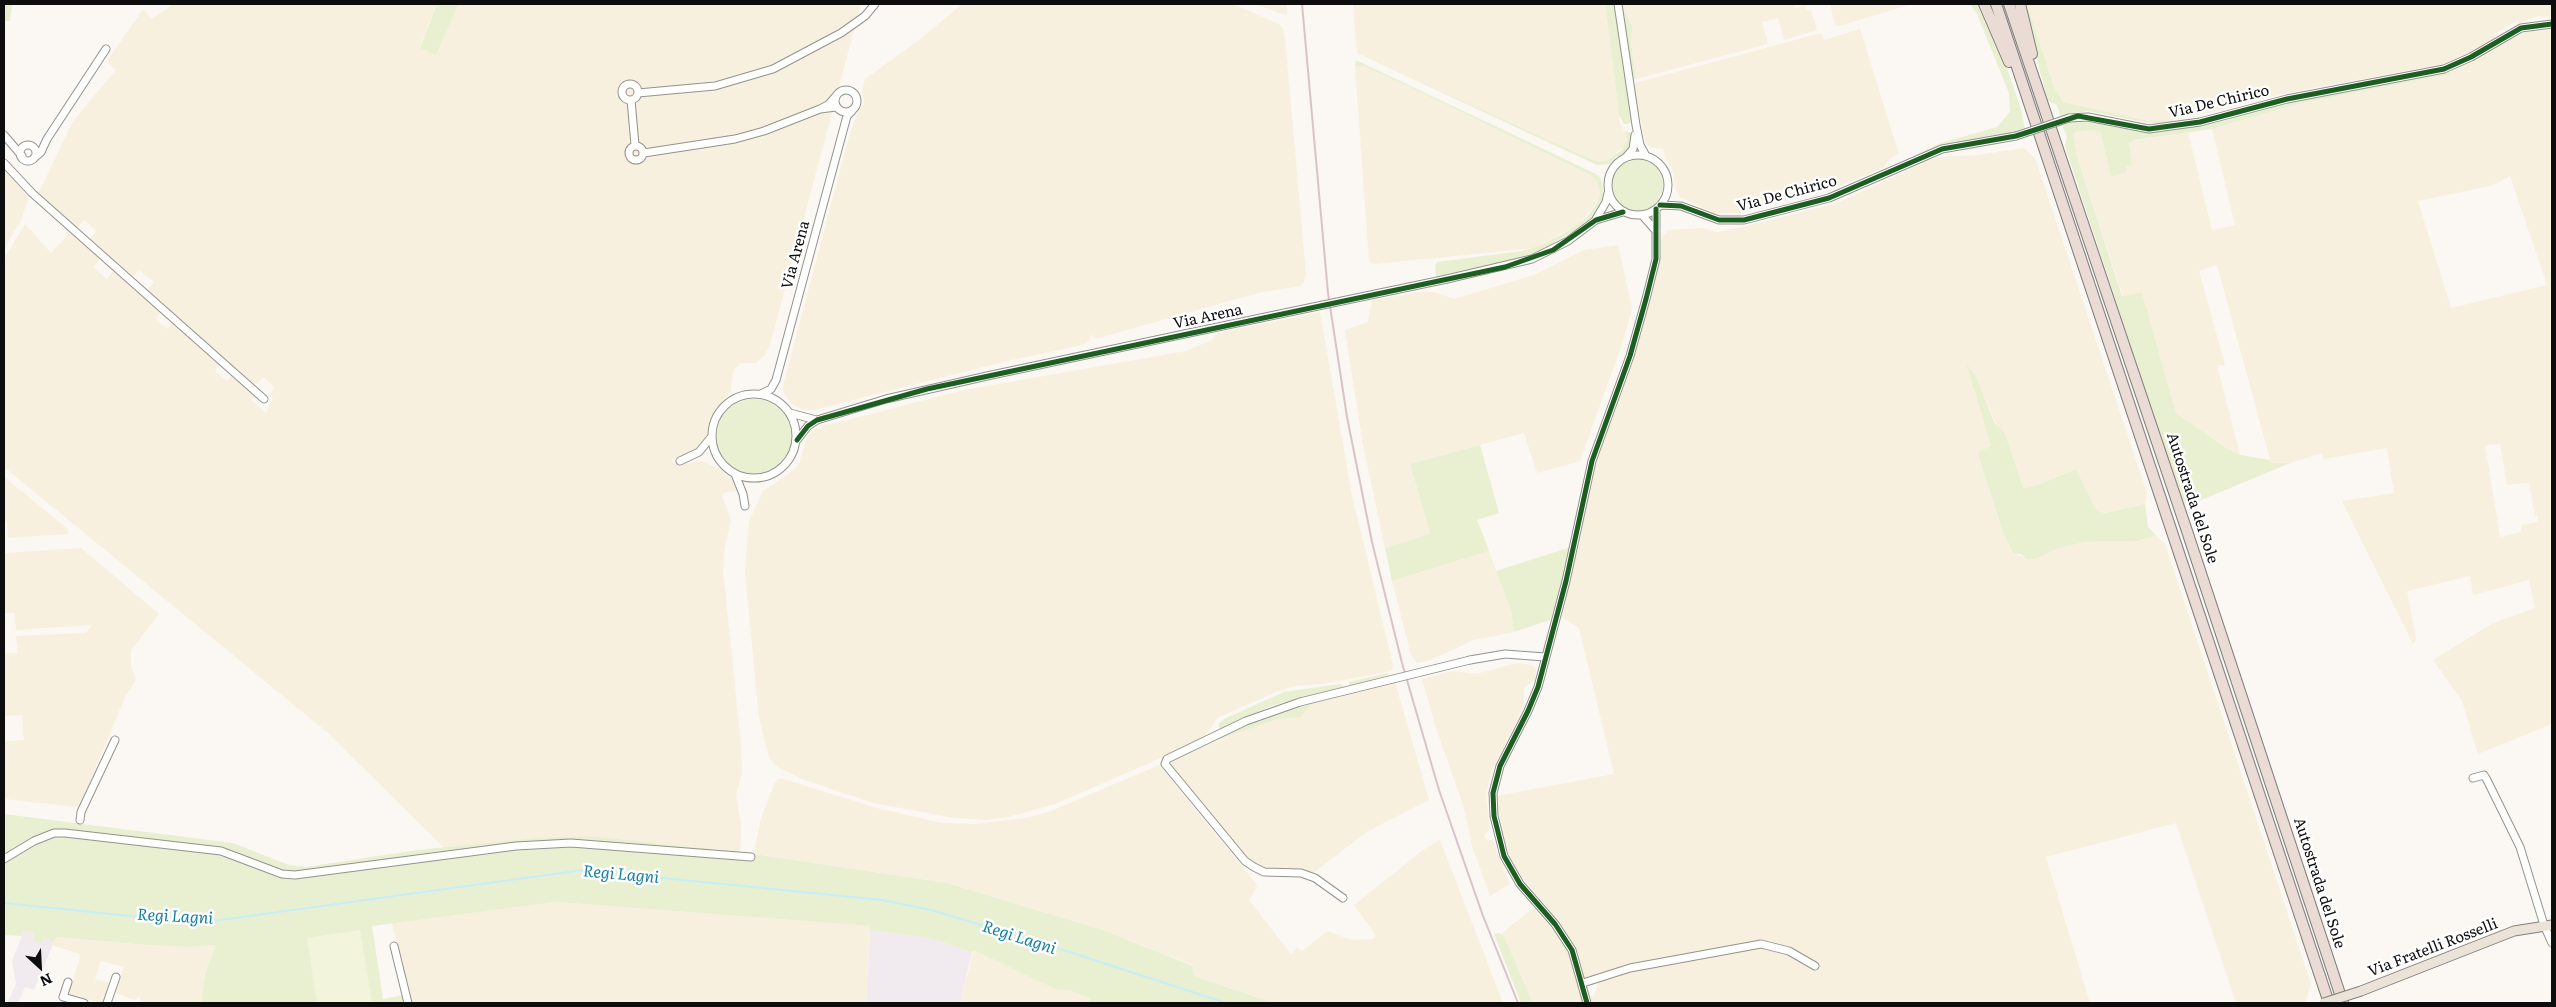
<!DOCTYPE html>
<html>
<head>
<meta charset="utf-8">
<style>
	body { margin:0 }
	#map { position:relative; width:2556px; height:1007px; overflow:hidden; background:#fbf7f2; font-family:Literata,serif }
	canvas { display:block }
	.frame { position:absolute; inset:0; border:5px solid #0d0d0d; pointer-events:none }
	.north { position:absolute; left:15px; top:942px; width:50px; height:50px; -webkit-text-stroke:4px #fff; paint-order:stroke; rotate:155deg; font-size:14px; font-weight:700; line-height:20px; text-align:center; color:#0d0d0d }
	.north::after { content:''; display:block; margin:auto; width:18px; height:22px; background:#0d0d0d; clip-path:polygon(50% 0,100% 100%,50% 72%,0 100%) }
</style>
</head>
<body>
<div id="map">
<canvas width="2556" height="1007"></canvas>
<div class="frame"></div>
<div class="north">N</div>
</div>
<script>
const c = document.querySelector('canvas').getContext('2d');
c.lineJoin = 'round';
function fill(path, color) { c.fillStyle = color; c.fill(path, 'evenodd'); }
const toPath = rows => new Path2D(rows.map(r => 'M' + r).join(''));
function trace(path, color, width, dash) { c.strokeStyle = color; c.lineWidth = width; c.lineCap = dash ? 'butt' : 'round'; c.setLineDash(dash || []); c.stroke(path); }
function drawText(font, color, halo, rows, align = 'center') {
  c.font = font + ' Literata,serif'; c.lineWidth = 5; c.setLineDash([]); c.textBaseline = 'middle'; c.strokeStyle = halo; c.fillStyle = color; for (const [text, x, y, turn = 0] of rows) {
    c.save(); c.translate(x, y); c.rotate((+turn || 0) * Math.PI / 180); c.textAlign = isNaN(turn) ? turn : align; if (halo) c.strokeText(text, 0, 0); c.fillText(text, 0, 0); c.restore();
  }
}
const industrial = toPath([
	[870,930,930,938,972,952,960,1003,866,1003],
	[24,931,35,933,32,940,42,944,44,938,54,942,34,990,25,987,18,1003,7,1003,16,984,12,961]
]);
const farmland = toPath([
	[173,4,437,4,421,43,436,55,459,4,861,4,770,345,765,355,756,363,741,363,733,370,731,391,712,418,703,443,692,451,672,460,676,465,701,461,718,468,735,481,739,491,725,492,722,496,731,520,725,546,723,569,741,746,742,773,736,796,741,824,740,854,591,836,535,838,445,849,328,733,4,467,4,259,25,224,51,253,70,233,100,259,93,267,107,279,113,271,160,312,156,319,167,329,173,322,220,363,215,371,227,381,233,374,257,395,251,400,266,413,273,399,270,396,274,387,264,377,255,385,147,291,154,282,139,270,133,276,90,239,96,231,84,220,77,228,38,194,73,121,116,70,107,61,143,9,152,19],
	[962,4,1233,4,1279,24,1283,29,1285,38,1306,275,1304,281,1300,286,1258,293,1095,339,1093,335,1090,336,1089,341,1082,345,1007,361,814,410,803,410,792,404,783,392,783,386,848,140,856,116,864,103,862,92,865,79,919,40],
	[1256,4,1287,4,1287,15,1279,13],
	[1353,4,1605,4,1620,123,1627,136,1626,145,1606,161,1593,160,1357,53],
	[1623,4,1794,4,1795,8,1805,5,1807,11,1811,10,1817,30,1784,40,1778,18,1762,22,1768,44,1636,79,1631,40],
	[1830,4,1912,4,1839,26,1835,25],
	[2027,4,2552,4,2552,17,2537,16,2519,23,2517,21,2494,34,2495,38,2449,63,2291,92,2211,112,2181,117,2187,119,2168,121,2149,121,2063,102,2054,87],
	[1860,29,1899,154,1890,158,1883,168,1837,187,1741,213,1714,213,1680,197,1675,188,1672,168,1666,159,1663,149,1652,148,1646,144,1632,84,1821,33,1824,40],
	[2552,30,2552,724,2478,754,2462,701,2433,660,2493,623,2535,608,2529,580,2473,595,2470,576,2407,591,2416,639,2413,644,2342,501,2394,493,2387,448,2324,459,2322,453,2290,463,2271,463,2217,265,2199,271,2225,365,2217,366,2240,454,2226,448,2176,413,2142,292,2123,296,2077,156,2074,137,2075,131,2092,130,2100,132,2111,177,2132,165,2129,142,2188,132,2212,230,2235,225,2212,129,2298,104,2449,74,2449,72,2515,36,2531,31],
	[2510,176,2547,285,2451,308,2418,201,2490,186],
	[2500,444,2507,485,2529,483,2535,516,2538,516,2538,522,2521,525,2521,532,2500,537,2485,445],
	[1355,66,1363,66,1420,92,1590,175,1597,181,1600,194,1598,202,1578,224,1535,248,1375,264,1371,263,1369,260],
	[2024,148,2035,158,2147,493,2145,504,2105,513,2097,511,2076,469,2040,484,2026,488,2022,487,1977,378,1967,363,1992,446,1978,452,1978,456,2003,532,2014,554,2034,559,2056,549,2085,542,2123,541,2156,535,2165,544,2311,984,2305,1003,2236,1003,2176,823,2046,857,2090,1003,1590,1003,1589,997,1594,996,1600,980,1586,983,1578,957,1564,929,1513,866,1497,818,1496,796,1614,774,1579,628,1559,615,1589,483,1658,259,1662,236,1668,230,1702,228,1717,232,1742,227,1837,203,1904,172,1914,165,1938,157,1978,155],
	[4,169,29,198,20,222,4,249],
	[1618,245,1632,309,1623,341,1580,461,1537,473,1524,433,1410,464,1430,535,1385,548,1363,445,1345,330,1368,322,1372,300,1421,292,1434,292,1454,299,1534,275,1584,250],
	[1320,312,1352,496,1393,665,1392,671,1322,684,1295,686,1276,692,1217,718,1208,732,1198,742,1055,804,1008,817,987,820,955,818,873,803,802,779,777,767,769,758,759,717,745,573,749,522,763,491,794,470,799,463,808,435,816,428,964,390,1186,351,1212,340,1217,333],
	[4,477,68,529,68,534,8,538,7,521,4,521],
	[81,548,159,614,131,650,131,667,136,680,125,697,80,805,76,807,4,799,4,741,24,740,22,715,4,716,4,654,18,653,16,636,86,633,92,625,16,630,15,613,4,613,4,553],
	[1489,551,1511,611,1514,632,1474,640,1428,661,1417,663,1411,655,1392,581],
	[1517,663,1532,665,1536,669,1535,680,1524,688,1524,706,1492,770,1486,795,1490,830,1484,835,1487,841,1492,839,1510,884,1490,896,1472,846,1464,808,1437,731,1422,679,1453,671,1476,674],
	[1395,682,1429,800,1368,831,1312,874,1296,868,1261,868,1252,863,1169,766,1169,761,1257,725,1274,720,1301,717,1313,703],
	[1159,765,1255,882,1257,887,1249,900,1291,954,1297,948,1302,951,1328,931,1351,940,1373,939,1376,936,1354,905,1423,850,1440,840,1503,1003,1274,1003,1194,976,1193,965,1103,930,947,883,754,854,760,821,775,782,780,778,877,808,942,823,974,824,1026,818,1051,811],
	[556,902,870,926,866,1003,411,1003,392,923],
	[1533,908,1553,929,1563,944,1572,962,1581,1003,1533,1003,1504,936,1501,934],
	[56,937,145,945,190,947,216,945,205,974,201,1003,141,1003,139,995,135,1000,115,993,124,967,101,961,95,979,109,983,103,1003,101,1003,68,994,80,958,79,954,52,945],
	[974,949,1057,990,1068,990,1090,998,1088,1003,960,1003]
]);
const green = toPath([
	[4,4,12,5,10,21,4,21],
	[437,4,459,4,436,55,420,48],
	[1605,4,1616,4,1632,121,1628,124,1624,124,1619,115],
	[1621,4,1623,4,1624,11,1632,26,1631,43,1636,79,1631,79],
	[1970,4,1980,4,2003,57,2021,109,2025,130,1920,156,1919,153,1938,144,1997,127,2010,112,2009,93,1977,14],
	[2022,4,2027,4,2054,87,2063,102,2149,121,2191,120,2169,124,2144,122,2087,111,2060,116,2057,105,2048,101],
	[1357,53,1593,160,1606,161,1622,150,1627,140,1625,131,1631,133,1632,144,1629,150,1610,164,1597,165],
	[1356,60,1594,173,1600,177,1603,187,1602,206,1596,214,1579,228,1539,252,1500,264,1436,277,1435,266,1437,262,1522,251,1539,246,1564,233,1587,217,1598,202,1600,194,1597,181,1590,175,1420,92,1363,66,1355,66],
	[2449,72,2450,74,2298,104,2212,129,2135,140,2129,143,2132,165,2127,167,2126,172,2111,177,2100,132,2092,130,2075,132,2074,137,2077,156,2122,296,2142,292,2176,413,2226,448,2241,455,2270,460,2271,463,2290,463,2187,506,2181,498,2065,146,2067,137,2061,122,2078,118,2166,130,2221,121,2286,102],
	'1611 185a26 26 0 1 1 52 0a26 26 0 1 1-52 0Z',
	[1966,362,1977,378,1995,424,2004,431,2023,487,2026,488,2040,484,2076,469,2097,511,2105,513,2145,504,2148,527,2156,535,2137,541,2085,542,2056,549,2035,559,2027,559,2021,554,2014,554,2003,532,1979,459,1978,452,1991,446],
	'716 437a38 38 0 1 1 76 0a38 38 0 1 1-76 0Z',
	[1480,445,1499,513,1477,520,1489,551,1392,581,1385,548,1430,534,1410,464],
	[1571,547,1558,598,1550,620,1514,632,1511,611,1496,571],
	[1388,673,1388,675,1349,686,1349,682],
	[1340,684,1344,687,1271,706,1219,731,1219,723,1224,719,1284,692],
	[1313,703,1301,717,1274,720,1201,746,1269,715],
	[4,814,233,843,289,865,306,867,417,850,535,838,591,836,754,854,947,883,1103,930,1193,966,1194,976,1274,1003,1088,1003,1090,998,1068,990,1057,990,974,950,972,952,930,938,870,930,870,926,556,902,372,926,383,999,409,994,411,1003,201,1003,205,974,216,945,190,947,145,945,56,937,54,942,44,938,42,944,32,940,35,933,24,931,22,936,4,935],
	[1539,909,1559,934,1573,959,1584,1003,1581,1003,1572,962,1553,929,1537,911],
	[1499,933,1504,936,1533,1003,1521,1003,1494,934]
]);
const pitch = toPath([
	[360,930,372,1003,317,1003,307,938]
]);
const stream = toPath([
	[4,903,179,921,206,922,583,870,882,900,931,910,1042,943,1226,1003]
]);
const minor = toPath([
	[1618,4,1636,125,1640,145,1646,156],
	'622 92a8 8 0 1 1 16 0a8 8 0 1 1-16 0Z',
	'835 101a11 11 0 1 1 22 0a11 11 0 1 1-22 0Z',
	[638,93,715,86,773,69,841,33,865,16,875,4],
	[836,96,828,105,820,109,836,107],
	[631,100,635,145],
	[2069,118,2088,117,2149,129,2200,122,2287,99,2444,69,2471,57,2521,28,2552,24],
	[4,135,22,156],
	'20 153a8 8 0 1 1 16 0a8 8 0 1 1-16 0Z',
	'629 153a7 7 0 1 1 14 0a7 7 0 1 1-14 0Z',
	[644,153,735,139,764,131,820,109],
	'1608 185a30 30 0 1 1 60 0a30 30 0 1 1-60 0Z',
	[1626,157,1633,149,1635,135],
	[34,158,41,152,47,139,106,49],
	[4,163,32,193,264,399],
	[1660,205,1681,206,1719,220,1744,220,1829,198,1942,149,2016,136],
	[1642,215,1656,231],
	[1596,219,1606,202,1608,193],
	[1447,279,1532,259,1568,241,1596,220,1623,212],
	'712 436a42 42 0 1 1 84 0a42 42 0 1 1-84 0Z',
	[761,394,771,389,776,380,847,116,852,111],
	[790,413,816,420],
	[797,440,808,426,817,420,886,399,987,376,1189,333],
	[680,461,699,452,712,436],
	[735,474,743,494,745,506],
	[1470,660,1505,654,1545,657],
	[1300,702,1246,721,1167,759,1165,764,1245,861,1254,867,1264,872,1301,873,1315,878,1343,898],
	[2473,778,2484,775,2487,780,2520,847,2544,925,2552,943],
	[80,820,81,812,115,740],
	[4,859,34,841,54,833,65,833,221,851,282,874,295,875,516,846,571,843,751,857],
	[394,946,408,1003],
	[68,982,63,997,84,1003],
	[1583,983,1630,968,1761,944,1789,951,1815,966],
	[107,1003,116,977],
	[1587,1003,1572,950,1555,924,1520,884,1504,856,1494,816,1493,793,1500,766,1528,711,1538,687,1566,581,1592,461,1630,356,1646,299,1656,259,1656,209]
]);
const major = toPath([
	[2361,991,2514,931,2552,925]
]);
const highway = toPath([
	[1984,4,2009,62],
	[1996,4,2329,1003],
	[2009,4,2186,528,2343,1003],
	[2020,4,2032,54]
]);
const rail = toPath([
	[1302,4,1328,293,1347,417,1372,542,1402,663,1439,790,1483,916,1518,1003]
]);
const minorBridge = toPath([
	[2016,136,2069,118],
	[1189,333,1447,279],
	[1300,702,1470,660]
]);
const majorBridge = toPath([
	[2324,1003,2361,991]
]);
const cycleway = toPath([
	[1660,205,1681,206,1719,220,1744,220,1829,198,1942,149,2016,136,2078,116,2149,129,2200,122,2287,99,2444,69,2471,57,2521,28,2552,24],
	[797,440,808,426,817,420,927,389,1505,267,1553,250,1596,220,1623,212],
	[1587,1003,1572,950,1555,924,1520,884,1504,856,1494,816,1493,793,1500,766,1528,711,1538,687,1566,581,1592,461,1630,356,1646,299,1656,259,1656,209]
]);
const streetNames = [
	["Via De Chirico",2219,102,-13],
	["Via De Chirico",1787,194,-15],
	["Via Arena",796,255,-75],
	["Via Arena",1208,317,-12],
	["Autostrada del Sole",2192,498,72],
	["Autostrada del Sole",2319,883,72],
	["Via Fratelli Rosselli",2433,948,-21]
];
const waterNames = [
	["Regi Lagni",621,875,5],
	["Regi Lagni",175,917,3],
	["Regi Lagni",1019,938,18]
];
fill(industrial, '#f1ebef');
fill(farmland, '#f8f0de');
fill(green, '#e9f0d2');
fill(pitch, '#f2f4db');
trace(stream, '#c7eef6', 2);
trace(minor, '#949290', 9);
trace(major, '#81807d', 11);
trace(highway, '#81807d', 12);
trace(minor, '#fefefd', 7);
trace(major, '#ece3d8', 9);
trace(highway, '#eadbd5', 10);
trace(rail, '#d8c4c8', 2);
trace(minorBridge, '#949290', 9, []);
trace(majorBridge, '#81807d', 11, []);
trace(minorBridge, '#fefefd', 7);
trace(majorBridge, '#ece3d8', 9);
trace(cycleway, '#1b5e20', 5);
drawText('15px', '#0d0d0d', '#fff', streetNames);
drawText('italic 16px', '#147fa2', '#fff', waterNames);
</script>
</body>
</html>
